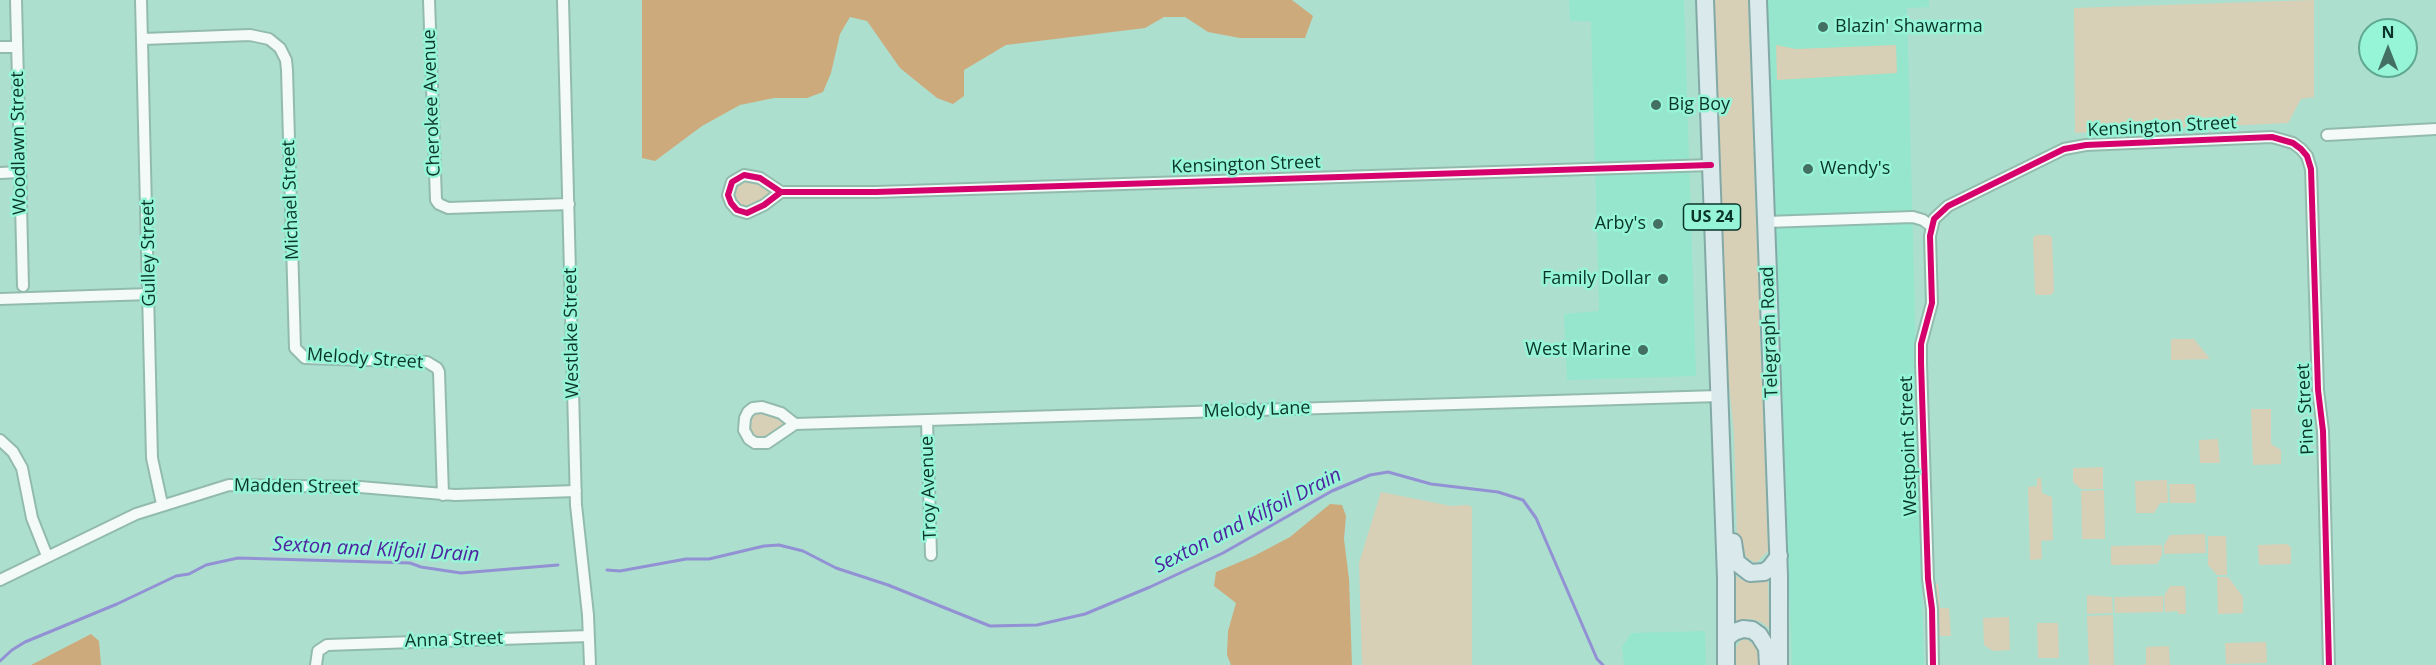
<!DOCTYPE html>
<html>
<head>
<meta charset="utf-8">
<style>
	body { margin:0 }
	#map { position:relative; width:2436px; height:665px; overflow:hidden; background:#addfcf; font-family:"Open Sans",sans-serif }
	canvas { display:block }
	.north { position:absolute; left:2358px; top:18px; width:60px; height:60px; box-sizing:border-box; background:#97f5d7; border:2px solid #5fa891; border-radius:50%; rotate:0deg; font-size:16px; font-weight:700; line-height:24px; text-align:center; color:#0a3429 }
	.north::after { content:''; display:block; margin:auto; width:21px; height:27px; background:#437063; clip-path:polygon(50% 0,100% 100%,50% 72%,0 100%) }
</style>
</head>
<body>
<div id="map">
<canvas width="2436" height="665"></canvas>
<div class="north">N</div>
</div>
<script>
const c = document.querySelector('canvas').getContext('2d');
c.lineJoin = 'round';
function fill(path, color) { c.fillStyle = color; c.fill(path, 'evenodd'); }
const toPath = rows => new Path2D(rows.map(r => 'M' + r).join(''));
function trace(path, color, width, dash) { c.strokeStyle = color; c.lineWidth = width; c.lineCap = dash ? 'butt' : 'round'; c.setLineDash(dash || []); c.stroke(path); }
function drawText(font, color, halo, rows, align = 'center') {
  c.font = font + ' "Open Sans",sans-serif'; c.lineWidth = 5; c.setLineDash([]); c.textBaseline = 'middle'; c.strokeStyle = halo; c.fillStyle = color; for (const [text, x, y, turn = 0] of rows) {
    c.save(); c.translate(x, y); c.rotate((+turn || 0) * Math.PI / 180); c.textAlign = isNaN(turn) ? turn : align; if (halo) c.strokeText(text, 0, 0); c.fillText(text, 0, 0); c.restore();
  }
}
const built = toPath([
	[1569,0,1684,0,1696,376,1567,380,1564,314,1599,311,1591,21,1570,21],
	[1766,0,1929,0,1929,7,1907,8,1924,665,1792,665],
	[1705,631,1706,665,1624,665,1622,647,1631,633]
]);
const green = toPath([
	[1713,0,1748,0,1768,551,1756,563,1747,558,1737,538,1734,434,1726,355],
	[2314,0,2314,97,2301,99,2288,123,2075,133,2074,8],
	[1776,45,1796,49,1896,45,1897,73,1777,80],
	[740,180,755,180,771,192,755,204,746,208,740,207,732,198,735,184],
	[2036,235,2049,235,2052,237,2054,292,2050,295,2036,295,2035,293,2033,238],
	[2171,339,2194,339,2210,359,2171,360],
	[2251,409,2271,409,2271,444,2281,450,2281,464,2253,465],
	[757,412,769,413,788,423,766,438,753,436,749,432,748,422],
	[2218,439,2220,463,2200,463,2199,440],
	[2103,467,2103,489,2081,489,2073,482,2073,468],
	[2037,478,2041,478,2042,493,2052,497,2053,540,2041,541,2042,559,2030,560,2028,487,2037,486],
	[2167,480,2168,503,2160,503,2154,513,2136,513,2135,481],
	[2169,484,2195,484,2196,503,2170,503],
	[2104,490,2105,539,2082,539,2081,491],
	[1381,492,1451,506,1467,505,1472,507,1472,665,1362,665,1359,563],
	[2205,534,2206,553,2164,554,2164,545,2170,535],
	[2208,536,2226,536,2227,575,2217,575,2208,565],
	[2287,544,2291,547,2291,564,2259,565,2258,545],
	[2162,545,2162,555,2157,564,2111,565,2111,546],
	[1733,574,1742,580,1753,582,1768,579,1769,628,1761,622,1751,619,1734,622],
	[2217,577,2228,577,2243,597,2243,613,2218,614],
	[1938,583,1940,608,1949,608,1951,636,1938,636,1934,586],
	[2170,586,2185,586,2186,614,2178,614,2178,611,2165,612,2164,596],
	[2087,595,2112,597,2113,613,2087,614],
	[2163,596,2163,612,2115,613,2114,597],
	[2113,615,2114,665,2089,665,2087,616],
	[2009,617,2010,650,1993,651,1984,645,1983,618],
	[2037,623,2058,623,2059,658,2038,658],
	[1746,639,1756,646,1764,665,1734,665,1734,651,1740,641],
	[2266,642,2267,663,2226,664,2225,643],
	[2169,646,2170,665,2141,665,2146,664,2146,647]
]);
const forest = toPath([
	[642,0,1292,0,1313,16,1305,38,1240,38,1208,32,1185,17,1164,17,1145,28,1006,45,964,70,964,96,953,104,937,98,900,68,867,21,850,17,840,34,831,73,823,92,807,98,774,98,740,105,702,126,655,161,642,158],
	[1330,504,1342,505,1346,516,1344,539,1349,579,1352,665,1231,665,1227,655,1228,631,1236,603,1214,586,1216,572,1254,556,1290,537],
	[91,634,99,641,101,665,31,665]
]);
const stream = toPath([
	[607,570,620,571,686,559,709,559,764,546,779,545,803,551,836,568,888,585,990,626,1037,625,1085,614,1150,587,1223,553,1332,491,1370,475,1388,472,1431,484,1498,492,1523,500,1536,518,1597,659,1603,665],
	[0,661,12,650,25,642,117,604,176,576,189,574,206,565,238,558,410,563,421,567,461,573,558,565]
]);
const minor = toPath([
	[16,0,23,286],
	[141,0,152,458,162,504],
	[429,0,436,200,439,204,448,208,569,204],
	[563,0,576,505,588,615,590,665],
	[143,39,250,35,269,39,280,48,286,60,287,70,295,348,305,358,427,362,437,368,439,372,443,495],
	[0,47,17,47],
	[2327,135,2436,129],
	[0,173,20,172],
	[781,192,764,205,747,213,737,210,731,203,728,195,732,182,744,175,760,178,781,192,876,192,1711,165],
	[1766,222,1913,217,1923,220,1931,226],
	[0,299,150,294],
	[927,421,931,555],
	[795,424,767,443,755,443,749,439,744,430,745,418,748,412,753,408,762,407,781,413,795,424,1719,396],
	[0,440,13,452,22,468,32,518,47,556],
	[0,580,136,514,229,485,360,487,455,495,576,491],
	[316,665,318,651,327,645,589,636],
	[1933,665,1932,609,1928,579,1921,363,1921,344,1932,303,1930,236,1934,219,1948,206,2064,149,2086,145,2272,137,2293,143,2301,149,2307,156,2311,169,2318,390,2323,431,2329,665]
]);
const primary = toPath([
	[1705,0,1726,578,1726,665],
	[1758,0,1779,576,1779,665],
	[1733,542,1736,562,1750,573,1764,572,1770,568,1779,556],
	[1726,638,1734,632,1743,629,1752,630,1759,635,1767,648,1768,665]
]);
const cycleway = toPath([
	[781,192,764,205,747,213,737,210,731,203,728,195,732,182,744,175,760,178,781,192,876,192,1711,165],
	[1933,665,1932,609,1928,579,1921,363,1921,344,1932,303,1930,236,1934,219,1948,206,2064,149,2086,145,2272,137,2293,143,2301,149,2307,156,2311,169,2318,390,2323,431,2329,665]
]);
const markers = [
	[1823,27,6,"#437063"],
	[1656,105,6,"#437063"],
	[1808,169,6,"#437063"],
	[1658,224,6,"#437063"],
	[1663,279,6,"#437063"],
	[1643,350,6,"#437063"]
];
const shields = [
	[1712,217,57]
];
const shieldNames = [
	["US 24",1712,217]
];
const poiNames = [
	["Blazin' Shawarma",1835,27],
	["Big Boy",1668,105],
	["Wendy's",1820,169],
	["Arby's",1646,224,"right"],
	["Family Dollar",1651,279,"right"],
	["West Marine",1631,350,"right"]
];
const streetNames = [
	["Cherokee Avenue",432,103,-92],
	["Kensington Street",2162,127,-3],
	["Woodlawn Street",19,143,-91],
	["Kensington Street",1246,165,-2],
	["Michael Street",291,200,-92],
	["Gulley Street",149,253,-91],
	["Telegraph Road",1770,332,-92],
	["Westlake Street",572,333,-91],
	["Melody Street",365,359,4],
	["Pine Street",2306,409,-93],
	["Melody Lane",1257,410,-2],
	["Westpoint Street",1909,446,-92],
	["Madden Street",296,487,1],
	["Troy Avenue",929,488,-92],
	["Anna Street",454,640,-2]
];
const waterNames = [
	["Sexton and Kilfoil Drain",1248,521,-27],
	["Sexton and Kilfoil Drain",376,550,3]
];
fill(built, '#95e6cd');
fill(green, '#d7cfb6');
fill(forest, '#cdaa7c');
trace(stream, '#9291d4', 3);
trace(minor, '#92bbae', 14);
trace(primary, '#83a9a7', 20);
trace(minor, '#f3faf8', 10);
trace(primary, '#dae9eb', 16);
trace(cycleway, '#d6006c', 6);
for (const [x, y, r, color] of markers) { const dot = new Path2D(); dot.arc(x, y, r, 0, 2 * Math.PI); c.fillStyle = color; c.fill(dot); trace(dot, '#97f5d7', 2); }
for (const [x, y, w] of shields) { const box = new Path2D(); box.roundRect(x - w / 2, y - 13, w, 26, 4.5); c.fillStyle = '#97f5d7'; c.fill(box); trace(box, '#0a3429', 1.5); }
drawText('bold 16px', '#0a3429', null, shieldNames);
drawText('18px', '#0a3429', '#97f5d7', poiNames, 'left');
drawText('18px', '#0a3429', '#97f5d7', streetNames);
drawText('italic 20px', '#4f259f', '#97f5d7', waterNames);
</script>
</body>
</html>
